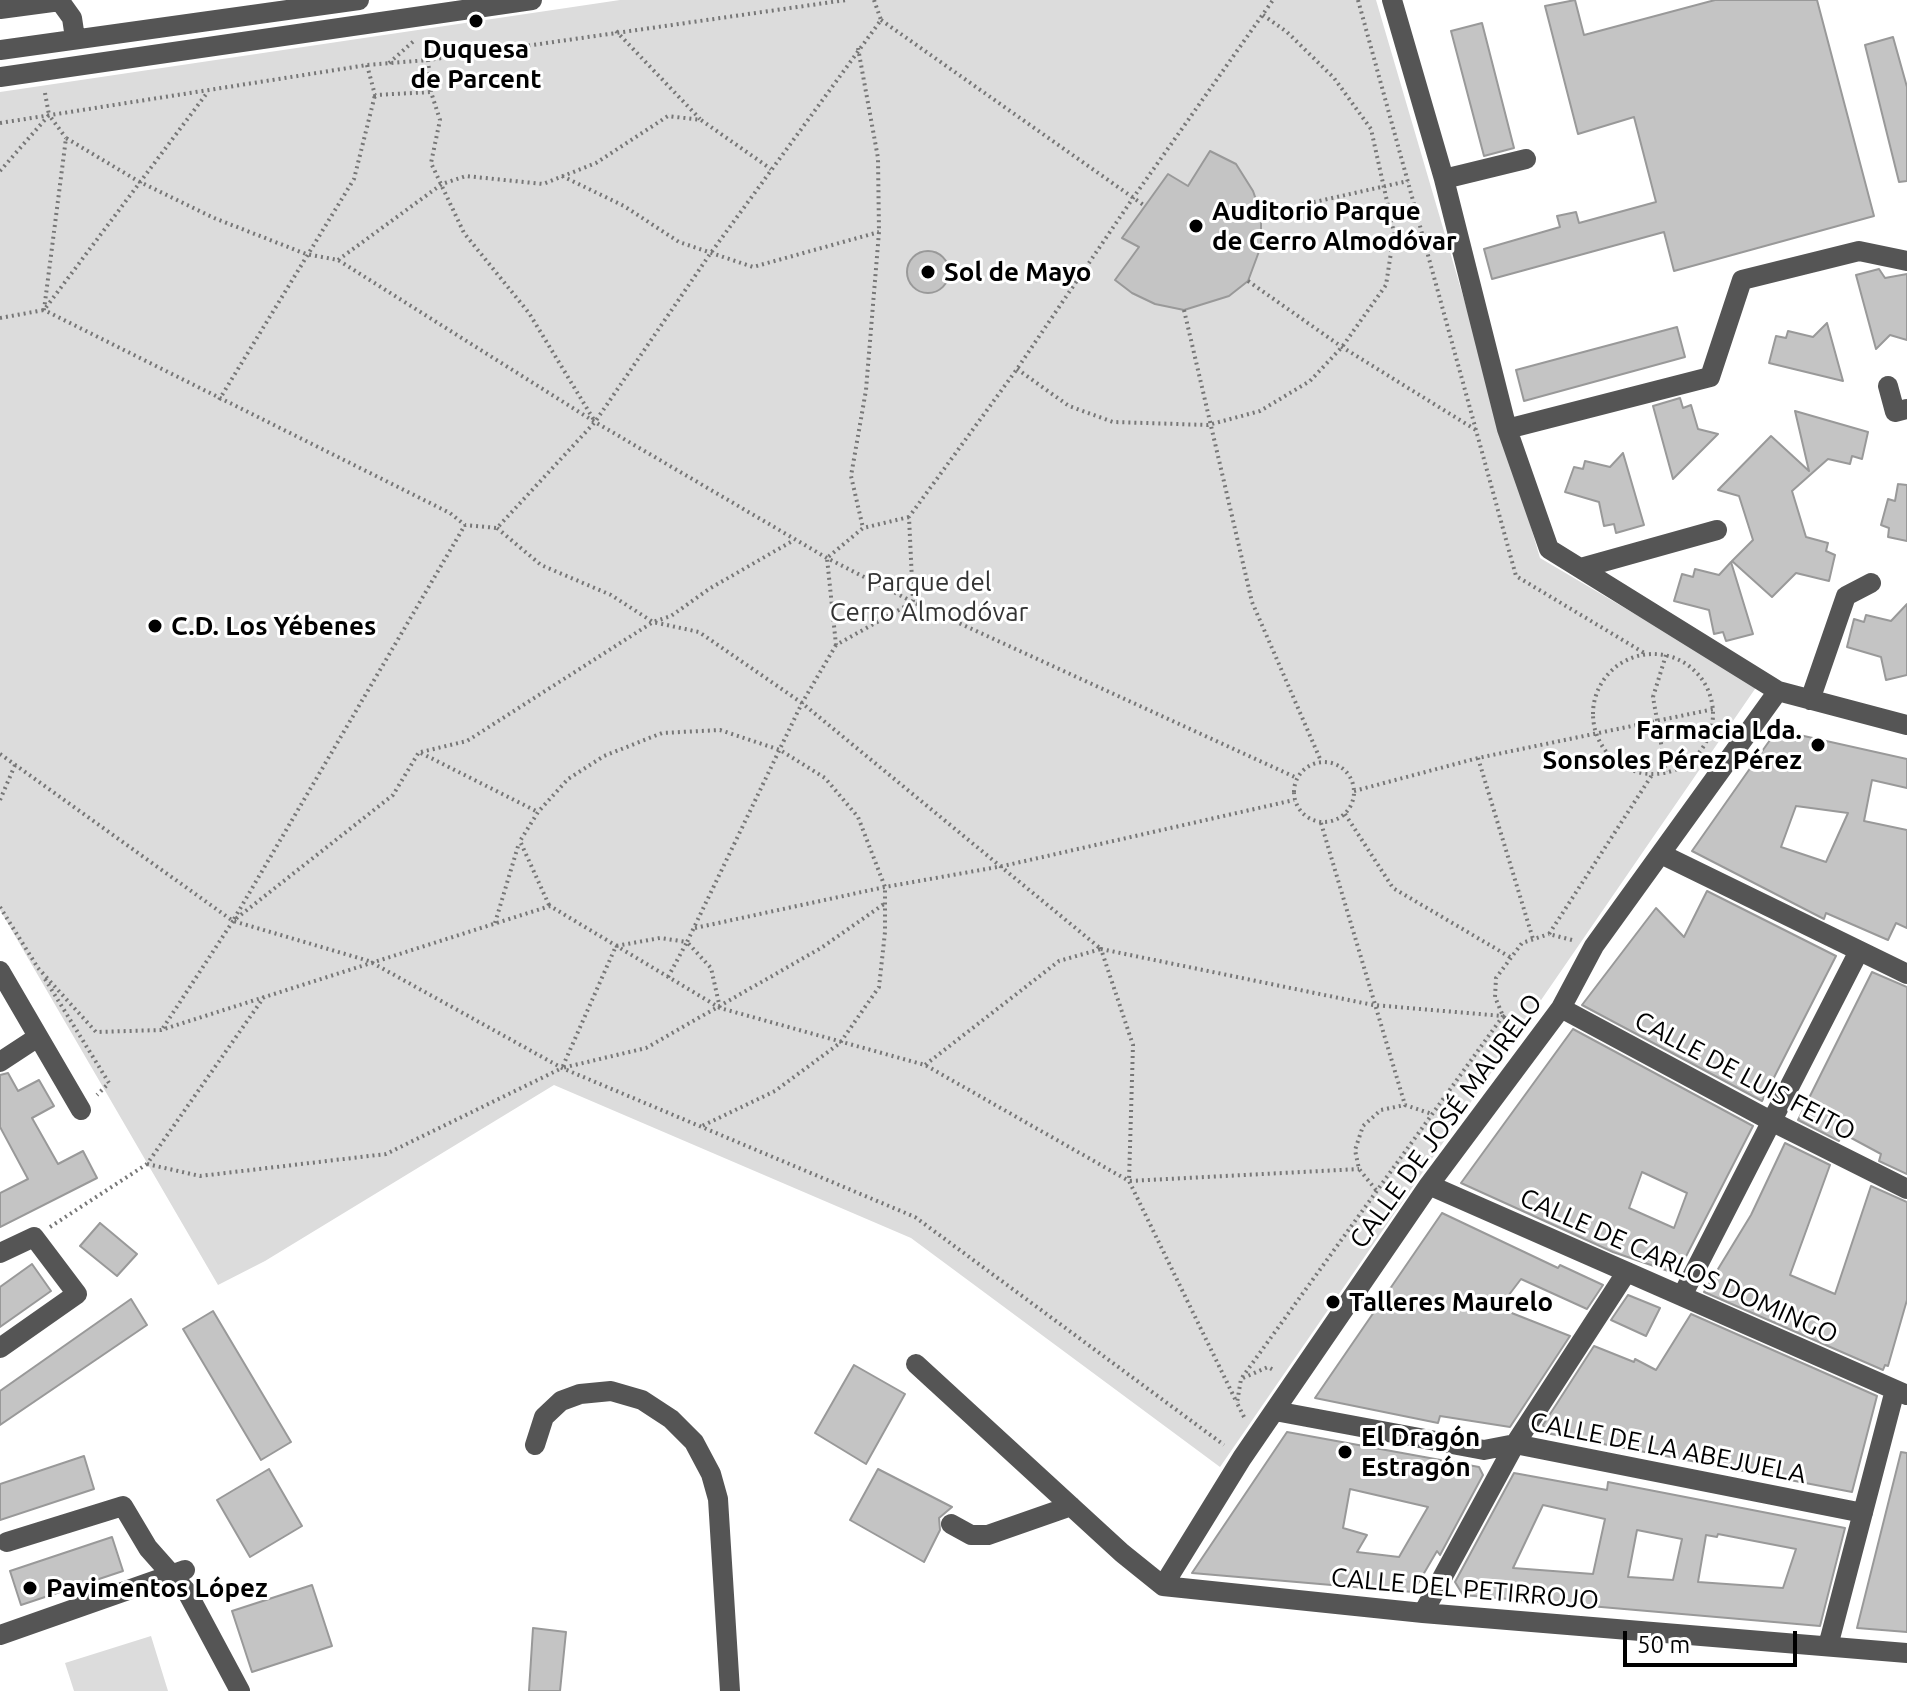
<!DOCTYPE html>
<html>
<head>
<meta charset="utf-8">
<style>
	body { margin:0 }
	#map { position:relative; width:1907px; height:1691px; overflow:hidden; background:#fff; font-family:Ubuntu,sans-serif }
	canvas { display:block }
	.scale { position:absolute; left:1623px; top:1631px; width:174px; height:36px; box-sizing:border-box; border:4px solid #000; border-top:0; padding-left:10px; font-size:24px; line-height:28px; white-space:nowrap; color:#000; -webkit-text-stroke:6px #fff; paint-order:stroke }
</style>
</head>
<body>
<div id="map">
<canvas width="1907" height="1691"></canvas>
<div class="scale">50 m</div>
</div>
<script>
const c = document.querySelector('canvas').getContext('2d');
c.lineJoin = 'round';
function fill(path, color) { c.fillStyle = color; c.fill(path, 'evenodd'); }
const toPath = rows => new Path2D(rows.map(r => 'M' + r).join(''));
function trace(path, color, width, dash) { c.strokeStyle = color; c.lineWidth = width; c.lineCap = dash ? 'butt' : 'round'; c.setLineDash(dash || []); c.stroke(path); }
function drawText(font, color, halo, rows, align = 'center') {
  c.font = font + ' Ubuntu,sans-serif'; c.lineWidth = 6; c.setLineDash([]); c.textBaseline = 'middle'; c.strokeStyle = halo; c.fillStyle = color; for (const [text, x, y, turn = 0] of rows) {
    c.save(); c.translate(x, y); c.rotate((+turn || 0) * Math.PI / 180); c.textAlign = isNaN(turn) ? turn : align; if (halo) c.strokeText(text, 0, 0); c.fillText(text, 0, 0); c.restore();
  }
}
const green = toPath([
	[620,0,1376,0,1540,558,1757,686,1220,1467,911,1238,554,1085,265,1261,218,1285,0,910,0,92],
	[151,1636,168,1691,74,1691,65,1663]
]);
const building = toPath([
	[1575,0,1584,35,1715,0,1817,0,1874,216,1674,271,1664,232,1492,279,1484,249,1560,227,1557,216,1576,212,1579,223,1656,202,1634,117,1578,134,1545,6,1575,0],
	[1482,23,1514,148,1484,156,1451,31,1482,23],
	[1893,37,1907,87,1907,181,1899,182,1865,45,1893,37],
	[1210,151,1236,164,1253,191,1261,214,1261,246,1248,281,1229,296,1184,310,1155,304,1132,293,1115,280,1139,247,1122,238,1168,174,1188,186,1210,151],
	'907 272a21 21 0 1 1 42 0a21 21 0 1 1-42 0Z',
	[1879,269,1885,278,1907,274,1907,340,1890,335,1876,349,1856,275,1879,269],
	[1827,323,1843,381,1769,363,1776,336,1786,338,1788,331,1813,337,1827,323],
	[1677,327,1685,357,1524,401,1516,370,1677,327],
	[1680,398,1683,408,1691,405,1698,429,1718,434,1673,479,1653,406,1680,398],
	[1795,411,1868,432,1862,459,1852,456,1850,464,1828,459,1792,491,1806,537,1828,543,1826,551,1835,555,1829,581,1796,573,1772,597,1732,561,1753,540,1739,496,1718,490,1771,436,1809,471,1795,411],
	[1623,453,1644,525,1616,533,1614,524,1604,526,1599,502,1565,492,1574,467,1583,469,1585,461,1610,467,1623,453],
	[1898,484,1907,485,1907,541,1888,537,1889,528,1881,525,1888,499,1895,501,1898,484],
	[1731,562,1753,634,1726,641,1723,632,1714,634,1709,610,1674,601,1682,574,1693,577,1695,569,1719,575,1731,562],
	[1907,604,1907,675,1886,680,1881,657,1847,647,1854,619,1864,622,1866,615,1891,621,1907,604],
	[1777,730,1907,759,1907,788,1872,780,1864,821,1907,830,1907,928,1896,923,1888,940,1826,913,1824,919,1692,851,1777,730],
	[1796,806,1848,813,1826,862,1781,847,1796,806],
	[1707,891,1836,956,1762,1101,1582,1005,1656,908,1684,937,1707,891],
	[1872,972,1907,987,1907,1174,1879,1161,1881,1154,1842,1133,1839,1141,1798,1120,1872,972],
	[1573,1029,1753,1126,1677,1274,1613,1252,1461,1183,1573,1029],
	[1642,1172,1687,1193,1674,1228,1629,1208,1642,1172],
	[8,1073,18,1091,39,1080,54,1106,32,1118,58,1164,83,1151,97,1178,0,1227,0,1193,28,1179,0,1127,0,1075,8,1073],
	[1785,1143,1830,1165,1790,1275,1835,1294,1871,1186,1907,1202,1907,1300,1888,1366,1885,1365,1883,1370,1704,1292,1751,1215,1785,1143],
	[1442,1213,1558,1268,1560,1265,1603,1285,1587,1309,1521,1279,1499,1308,1570,1336,1510,1427,1440,1416,1438,1423,1315,1398,1442,1213],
	[100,1223,137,1254,117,1276,80,1246,100,1223],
	[32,1264,51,1291,0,1327,0,1287,32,1264],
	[1628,1295,1660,1308,1646,1336,1611,1320,1628,1295],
	[131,1299,147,1325,0,1425,0,1391,131,1299],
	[213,1311,291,1442,261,1460,183,1329,213,1311],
	[1691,1314,1877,1396,1852,1492,1546,1433,1543,1425,1594,1346,1634,1362,1635,1359,1656,1370,1691,1314],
	[854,1365,905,1394,866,1464,815,1433,854,1365],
	[1287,1432,1479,1467,1483,1475,1440,1555,1437,1551,1413,1592,1192,1573,1287,1432],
	[1350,1489,1428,1507,1399,1557,1357,1552,1367,1535,1343,1528,1350,1489],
	[1901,1452,1907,1453,1907,1632,1857,1628,1901,1452],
	[84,1456,94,1489,0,1520,0,1484,84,1456],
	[269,1469,302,1526,250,1557,217,1500,269,1469],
	[878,1469,952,1507,939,1518,940,1530,924,1562,850,1520,878,1469],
	[1514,1473,1607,1490,1608,1482,1845,1528,1820,1626,1463,1595,1455,1582,1514,1473],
	[1543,1505,1605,1519,1593,1574,1513,1568,1543,1505],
	[1637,1530,1682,1539,1673,1580,1628,1577,1637,1530],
	[1718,1534,1796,1549,1783,1588,1698,1582,1706,1535,1717,1537,1718,1534],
	[112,1537,123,1571,21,1605,10,1571,112,1537],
	[312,1585,332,1646,252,1672,232,1611,312,1585],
	[533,1628,566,1632,560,1691,529,1691,533,1628]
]);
const path = toPath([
	[874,0,881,20,710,254,595,422,497,528,465,525,450,513,44,310,66,138,138,181,214,218,306,254,338,260,595,422,827,558,913,602,1297,778],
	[1358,0,1516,576,1646,654],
	[881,20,1145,206],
	[616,31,700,119],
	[858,48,878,158,879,232,866,390,851,476,863,528],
	[428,60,431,92,440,120,431,163,464,233,529,313,594,420],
	[389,63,415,40],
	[367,65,375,95,431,92],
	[45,93,49,115],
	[0,123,367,65,428,60,846,0],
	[0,171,49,115,66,138],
	[562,176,624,206,679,242,753,267,879,232],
	[1261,214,1408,181],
	[338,260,442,184,466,176,543,184,596,163,668,116,701,120,771,169],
	[1248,281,1342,347,1476,430],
	[1184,310,1252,602,1321,761],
	[0,318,44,310,207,93],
	[1017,369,1069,406,1113,422,1208,425,1260,411,1310,381,1342,347,1386,285,1394,233,1371,129,1334,78,1287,32,1263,15],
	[219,400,354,179,375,95],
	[909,517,863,528,827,558,836,645,913,602,909,517,1017,369,1133,198,1273,0],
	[497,528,541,565,611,595,653,622,699,632,802,703,1101,949,1059,961,925,1065],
	[836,645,802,703,687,942,660,938,616,946,562,1068,646,1048,821,948,884,904],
	'1593 714a60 60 0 1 1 120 0a60 60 0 1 1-120 0Z',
	[1666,655,1653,697,1666,772],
	[421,752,467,741,653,622,671,616,709,589,794,540],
	[0,754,233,921,369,961,562,1068,915,1217,1224,1445],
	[1478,758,1533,939],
	'1294 792a30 30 0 1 1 60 0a30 30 0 1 1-60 0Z',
	[1354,791,1478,758,1714,709],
	[0,800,15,765],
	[1345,814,1393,888,1510,957],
	[1321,823,1405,1105,1432,1114],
	[549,905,520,841,538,812,568,779,604,756,662,733,720,730,780,750,825,778,858,817,885,887,885,932,879,987,840,1043,775,1091,702,1126],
	[0,907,38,968],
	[234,919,465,525],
	[495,923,519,843],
	[695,928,885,887,1003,866,1294,800],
	[1572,940,1549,934,1652,775],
	[38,968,96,1032,161,1030,550,906,720,1008,925,1065,1129,1181,1237,1403],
	[668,977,687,942,711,968,720,1008],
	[45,979,109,1083,97,1095],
	[163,1028,233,921,393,795,419,752,538,812],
	[1518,1031,1503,1016,1495,997,1496,978,1522,943,1549,934],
	[147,1164,200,1176,386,1154,562,1068],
	[1376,1190,1359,1169,1355,1150,1363,1126,1381,1110,1405,1105],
	[50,1227,147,1164,264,997],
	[1243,1378,1268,1367,1275,1371],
	[1244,1417,1237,1403,1241,1379,1503,1016,1373,1005,1101,949,1133,1045,1129,1181,1359,1169]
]);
const minor = toPath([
	[59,0,72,18,75,38],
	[1392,0,1444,179,1507,429,1549,549,1778,691,1907,725],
	[0,9,60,1],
	[0,50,359,0],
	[0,77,532,0],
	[1444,179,1526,159],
	[1888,386,1895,412,1907,409],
	[1507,429,1710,377,1742,280,1859,251,1907,261],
	[1581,568,1717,530],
	[1810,700,1846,596,1871,583],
	[1661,854,1907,974],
	[0,971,81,1110],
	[1561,1008,1771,1121,1907,1189],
	[0,1062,38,1037],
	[1429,1185,1907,1395],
	[0,1253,34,1237,77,1294,0,1348],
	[1682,1296,1859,951],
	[916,1364,1122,1553,1163,1586],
	[1275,1411,1484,1450,1515,1444,1863,1513],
	[535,1445,544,1417,561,1401,580,1394,611,1391,642,1400,671,1419,694,1442,711,1474,718,1499,730,1691],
	[951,1524,971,1535,988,1535,1071,1506],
	[7,1542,123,1506,148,1548,187,1592,240,1691],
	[1163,1586,1242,1458,1429,1185,1561,1008,1594,946,1778,691],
	[1163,1586,1423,1613,1907,1653],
	[1423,1613,1515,1444,1626,1273],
	[0,1635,185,1570],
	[1828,1646,1895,1390]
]);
const markers = [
	[476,21,8,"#000"],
	[1196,226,8,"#000"],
	[928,272,8,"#000"],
	[155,626,8,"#000"],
	[1818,745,8,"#000"],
	[1333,1302,8,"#000"],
	[1345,1452,8,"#000"],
	[30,1588,8,"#000"]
];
const poiNames = [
	["Duquesa",476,49,"center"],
	["de Parcent",476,79,"center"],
	["Auditorio Parque",1212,211],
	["de Cerro Almodóvar",1212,241],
	["Sol de Mayo",944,272],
	["C.D. Los Yébenes",171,626],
	["Farmacia Lda.",1802,730,"right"],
	["Sonsoles Pérez Pérez",1802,760,"right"],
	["Talleres Maurelo",1349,1302],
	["El Dragón",1361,1437],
	["Estragón",1361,1467],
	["Pavimentos López",46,1588]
];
const parkNames = [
	["Parque del",929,582],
	["Cerro Almodóvar",929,612]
];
const streetNames = [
	["CALLE DE LUIS FEITO",1745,1076,28],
	["CALLE DE JOSÉ MAURELO",1446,1121,-54],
	["CALLE DE CARLOS DOMINGO",1679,1266,24],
	["CALLE DE LA ABEJUELA",1668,1448,11],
	["CALLE DEL PETIRROJO",1465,1589,5]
];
fill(green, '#dcdcdc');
fill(building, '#c4c4c4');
trace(building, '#999', 2);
trace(path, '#777', 4, [2, 4]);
trace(minor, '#555', 20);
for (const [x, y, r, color] of markers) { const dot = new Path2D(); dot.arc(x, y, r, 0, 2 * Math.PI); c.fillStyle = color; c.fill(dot); trace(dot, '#fff', 3); }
drawText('bold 26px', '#000', '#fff', poiNames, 'left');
drawText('26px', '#333', '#fff', parkNames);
drawText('26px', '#000', '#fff', streetNames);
</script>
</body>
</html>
